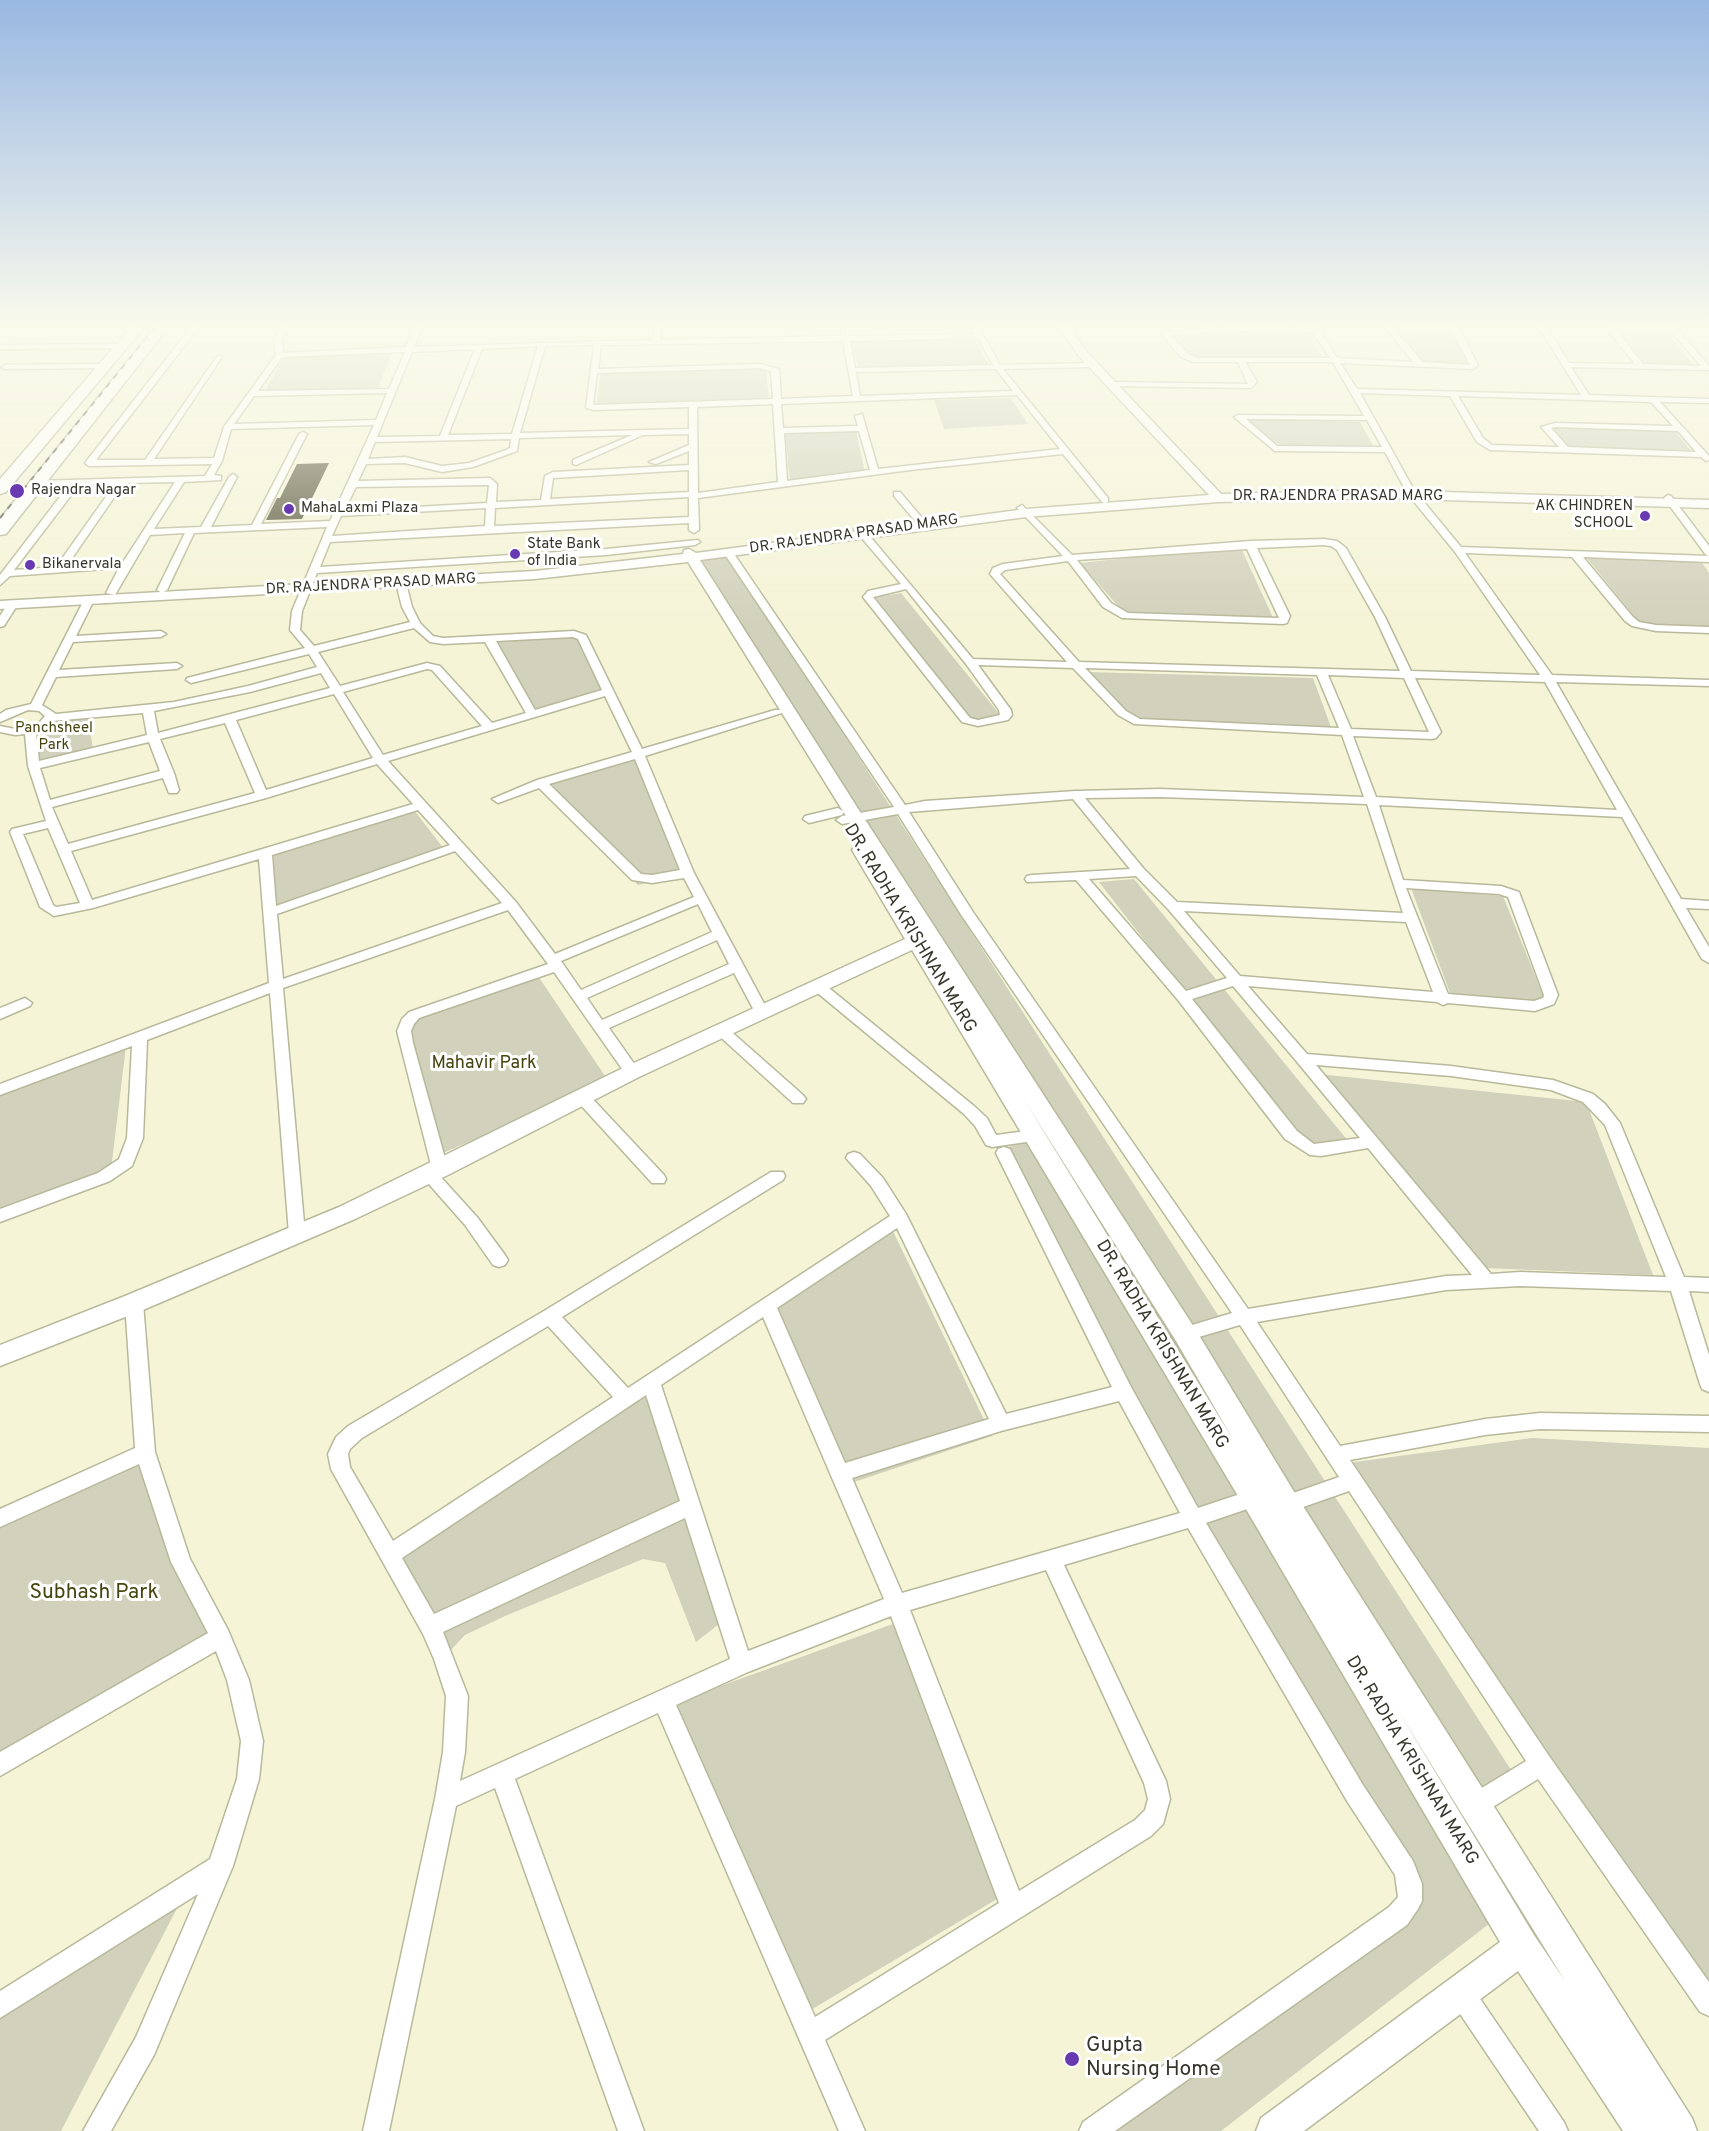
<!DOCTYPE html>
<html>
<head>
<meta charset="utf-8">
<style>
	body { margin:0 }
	canvas { display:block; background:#f5f4d7 }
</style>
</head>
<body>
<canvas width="1709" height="2131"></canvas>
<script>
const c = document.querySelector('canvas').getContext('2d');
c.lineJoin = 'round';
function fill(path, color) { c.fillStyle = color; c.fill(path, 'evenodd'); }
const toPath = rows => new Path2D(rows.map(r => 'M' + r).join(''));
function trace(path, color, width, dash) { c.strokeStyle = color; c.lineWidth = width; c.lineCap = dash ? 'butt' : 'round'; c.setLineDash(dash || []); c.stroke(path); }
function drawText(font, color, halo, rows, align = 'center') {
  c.font = font + ' Overpass,sans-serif'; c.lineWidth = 6; c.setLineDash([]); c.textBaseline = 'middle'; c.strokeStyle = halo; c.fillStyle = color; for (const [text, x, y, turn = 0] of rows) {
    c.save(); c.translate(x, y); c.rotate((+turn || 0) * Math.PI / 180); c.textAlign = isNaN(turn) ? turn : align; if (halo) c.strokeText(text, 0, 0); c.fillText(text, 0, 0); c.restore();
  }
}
const green = toPath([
	[1393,326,1449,326,1470,367,1423,365],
	[1616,326,1663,326,1695,368,1645,366],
	[1159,330,1306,331,1323,359,1189,358],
	[975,340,990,366,859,369,851,342],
	[391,354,378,389,264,393,283,358],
	[766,369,769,402,596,406,601,373],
	[1011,398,1028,424,944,429,934,400],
	[1244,418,1360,422,1375,449,1282,447],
	[1552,428,1675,431,1693,453,1570,449],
	[856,430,865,473,790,481,785,432],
	[1242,550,1275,622,1126,615,1080,563,1165,554],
	[729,556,1513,1773,1463,1799,688,561],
	[1586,557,1701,561,1709,573,1709,630,1643,627],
	[901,593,1001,716,972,721,875,597],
	[576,637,603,693,536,713,492,641],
	[1086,672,1313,678,1332,730,1135,723],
	[88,715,93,750,35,765,27,733,45,717],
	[639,754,688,873,638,885,541,783],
	[414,810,447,853,277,911,273,854],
	[1134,879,1353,1147,1311,1154,1099,882],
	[1411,888,1503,896,1546,1003,1450,993],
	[538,976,609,1082,431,1158,404,1022],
	[126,1046,110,1178,0,1214,0,1095],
	[1318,1074,1586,1102,1653,1275,1485,1268],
	[1031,1141,1494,1920,1221,2131,1089,2131,1413,1906,997,1150],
	[889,1223,992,1436,836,1488,767,1306],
	[646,1388,723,1621,696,1642,665,1563,643,1559,505,1616,465,1635,447,1654,393,1561],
	[1532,1438,1709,1448,1709,2010,1340,1464],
	[142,1457,211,1639,0,1755,0,1524],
	[893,1624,997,1899,809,2011,673,1703],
	[185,1893,61,2131,0,2131,0,2012]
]);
const building = toPath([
	[329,463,302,519,266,520,277,498,280,498,297,464]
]);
const street = toPath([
	[192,326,200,326,96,460,145,460,218,355,222,357,154,459,214,458,224,427,276,355,274,338,282,326,290,326,282,338,283,353,406,347,415,326,423,326,414,347,653,340,654,326,662,326,660,340,842,336,840,326,848,326,849,336,975,334,972,329,976,327,980,329,1000,365,1092,363,1096,365,1092,367,1003,369,1108,498,1108,502,1105,503,1102,502,1063,454,910,470,698,498,699,530,694,533,689,530,689,523,330,542,320,567,606,549,698,540,700,542,695,545,606,555,317,573,302,611,300,630,314,646,410,622,402,607,396,583,401,580,406,583,412,607,420,623,433,636,443,638,574,631,586,635,642,749,775,710,783,710,785,712,645,756,694,873,768,1011,766,1014,756,1014,734,973,609,1028,640,1072,632,1077,627,1076,554,972,419,1018,414,1024,411,1031,413,1043,448,1169,446,1173,438,1174,477,1217,505,1255,508,1260,505,1265,499,1267,493,1265,465,1225,420,1174,422,1170,432,1169,397,1031,402,1019,409,1012,548,964,508,910,283,988,305,1234,303,1239,297,1240,291,1239,289,1234,270,993,147,1040,143,1138,132,1166,110,1181,0,1222,0,1209,98,1173,119,1159,127,1138,132,1046,0,1095,0,1084,269,983,259,859,93,908,54,916,40,907,10,832,12,829,46,821,28,766,25,734,15,735,0,732,0,726,15,729,28,727,39,723,45,716,39,711,28,710,0,722,0,714,6,710,31,704,85,598,94,600,76,636,161,631,166,634,161,637,73,642,59,670,177,663,182,666,177,669,56,677,42,705,56,714,174,702,248,686,317,667,309,654,191,683,186,680,187,678,305,648,290,630,292,611,327,527,194,533,167,590,162,593,157,590,185,533,150,535,115,595,106,593,119,568,10,576,0,585,0,575,69,485,39,486,35,483,36,481,205,476,212,464,89,466,85,463,192,326],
	[978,338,993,365,855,368,850,341,978,338],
	[843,341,853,396,781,399,779,369,760,364,598,369,601,345,843,341],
	[594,345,586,408,594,410,689,407,689,429,520,433,545,346,594,345],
	[538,346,512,434,448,435,482,349,538,346],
	[475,349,440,436,377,437,412,352,475,349],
	[405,352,389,389,258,391,282,357,405,352],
	[760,368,771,371,773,399,593,405,597,373,760,368],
	[996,369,1013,391,860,396,856,372,996,369],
	[387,393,376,420,234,424,254,396,387,393],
	[1017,395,1060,449,878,469,862,414,855,416,858,426,783,428,781,404,1017,395],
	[773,404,778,482,698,493,697,407,773,404],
	[374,425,330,521,261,524,307,434,303,432,299,434,252,525,211,527,237,477,233,474,229,477,201,527,154,529,184,482,221,480,221,476,214,475,222,461,231,429,374,425],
	[859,431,870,470,787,481,784,433,859,431],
	[689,434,689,445,649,462,656,464,689,451,689,465,553,472,545,476,541,500,496,502,497,484,490,478,358,481,366,464,405,463,442,472,473,467,517,451,519,438,632,435,573,460,573,464,576,465,643,435,689,434],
	[511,439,510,448,506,450,469,463,442,466,405,457,368,459,375,442,511,439],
	[689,470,689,492,550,499,553,478,689,470],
	[175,482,123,562,66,567,124,483,175,482],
	[115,484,56,567,14,570,79,485,115,484],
	[489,485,487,503,344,511,356,487,489,485],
	[689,497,689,517,494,526,495,508,689,497],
	[486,508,485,526,332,536,341,516,486,508],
	[414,628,430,642,443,644,485,642,526,713,492,723,440,666,427,663,340,686,318,652,414,628],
	[573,637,578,639,602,690,535,710,496,641,573,637],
	[427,669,432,670,482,726,383,755,343,692,427,669],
	[321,673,330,688,158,733,154,711,250,692,321,673],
	[334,694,373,758,266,790,236,720,334,694],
	[605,696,632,752,537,780,492,799,498,803,539,788,632,880,652,883,684,878,694,897,555,954,516,902,388,761,605,696],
	[143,713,147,735,39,761,36,732,47,727,52,721,143,713],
	[225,723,255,793,68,844,52,807,163,778,169,793,177,793,179,790,174,773,160,739,225,723],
	[149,742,160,771,50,800,40,768,149,742],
	[635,759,680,870,652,875,641,874,549,784,635,759],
	[377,764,413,804,92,900,71,851,266,798,377,764],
	[418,810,450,845,276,906,272,855,418,810],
	[48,828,57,849,80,903,56,907,53,905,23,834,48,828],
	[455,851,502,903,283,979,277,914,455,851],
	[698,904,712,932,581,990,561,961,698,904],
	[717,940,729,964,602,1020,587,998,717,940],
	[1309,326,1317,326,1337,358,1413,362,1384,326,1392,326,1422,362,1470,365,1450,326,1458,326,1478,365,1473,369,1340,363,1357,389,1581,395,1538,326,1546,326,1569,363,1635,364,1605,326,1613,326,1643,364,1701,366,1667,326,1675,326,1709,366,1709,370,1571,367,1589,395,1709,399,1709,403,1660,402,1709,456,1709,460,1706,461,1701,457,1490,450,1477,442,1450,396,1360,393,1414,490,1461,547,1709,556,1709,562,1583,557,1633,617,1639,622,1656,625,1709,627,1709,633,1656,631,1632,626,1625,621,1572,557,1465,553,1552,675,1709,680,1709,686,1556,682,1681,899,1709,901,1709,909,1686,908,1709,947,1709,963,1702,959,1622,817,1379,805,1403,880,1501,886,1519,892,1558,995,1554,1004,1535,1011,1448,1003,1443,1005,1437,1002,1248,986,1307,1054,1451,1066,1553,1080,1593,1094,1605,1104,1620,1123,1684,1277,1709,1278,1709,1292,1689,1291,1709,1355,1709,1392,1702,1389,1700,1384,1671,1291,1520,1286,1446,1290,1257,1322,1340,1446,1485,1419,1540,1413,1709,1416,1709,1432,1540,1429,1485,1435,1350,1460,1549,1756,1709,1982,1709,2016,1700,2012,1538,1779,1483,1813,1475,1816,1467,1813,1464,1805,1467,1797,1526,1761,1349,1491,1286,1513,1279,1510,1276,1504,1279,1498,1339,1477,1240,1325,1185,1341,1179,1339,1176,1334,1179,1329,1232,1313,960,913,898,814,842,824,836,820,842,816,894,807,724,553,732,551,905,805,925,801,1076,791,1160,789,1364,797,1342,735,1134,724,1118,715,1073,668,978,665,1011,710,1012,715,1008,720,978,726,962,722,863,597,868,591,901,584,854,529,862,527,973,659,1067,662,990,574,993,568,1003,564,1063,556,1019,510,1017,508,1022,505,1072,555,1250,541,1324,539,1337,541,1346,548,1385,617,1411,671,1540,675,1455,552,1407,493,1385,452,1275,451,1234,417,1238,415,1364,416,1333,362,1245,362,1257,382,1251,388,1111,386,1107,384,1111,382,1248,384,1238,362,1194,362,1181,357,1161,333,1165,331,1239,327,1311,328,1309,326],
	[1239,331,1313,332,1330,358,1198,358,1187,353,1170,335,1239,331],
	[1458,396,1651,402,1673,426,1555,423,1541,427,1559,447,1492,445,1483,438,1458,396],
	[1246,419,1367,420,1382,447,1277,446,1246,419],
	[1555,427,1678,431,1696,452,1568,447,1551,428,1555,427],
	[1324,545,1331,546,1337,550,1375,617,1400,671,1079,662,1000,574,1005,570,1068,561,1103,607,1122,618,1283,624,1287,623,1290,616,1257,548,1324,545],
	[1247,549,1279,618,1128,613,1111,603,1077,560,1247,549],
	[906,589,966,664,999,710,1000,715,978,720,970,718,873,597,906,589],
	[1085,668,1317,675,1339,728,1140,719,1126,711,1085,668],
	[1328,675,1404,678,1429,732,1351,729,1328,675],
	[1415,678,1545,682,1617,810,1376,797,1353,736,1432,739,1436,738,1441,732,1415,678],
	[1160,797,1367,804,1403,913,1177,902,1144,869,1085,798,1160,797],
	[1073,799,1130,869,1032,875,1027,876,1025,879,1027,882,1076,880,1178,1000,1285,1139,1310,1155,1321,1156,1368,1148,1472,1275,1446,1276,1248,1309,973,912,909,812,1073,799],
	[1136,876,1168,909,1227,978,1186,991,1089,879,1136,876],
	[1406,888,1499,894,1508,897,1544,995,1543,998,1534,1001,1448,994,1406,888],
	[1184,911,1406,922,1433,992,1240,976,1184,911],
	[1233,986,1298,1063,1360,1138,1314,1144,1297,1131,1192,999,1233,986],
	[1316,1065,1451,1076,1551,1090,1583,1102,1605,1125,1666,1277,1520,1272,1491,1274,1316,1065],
	[120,344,123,348,0,349,0,345,120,344],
	[103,364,107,366,106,368,5,369,1,367,5,365,103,364],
	[894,492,900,492,923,519,923,523,917,523,894,496,894,492],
	[1668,495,1671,496,1709,546,1709,556,1706,555,1664,498,1668,495],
	[9,602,18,604,4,626,0,627,0,616,9,602],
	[838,808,844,812,842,815,809,823,803,819,805,816,838,808],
	[819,982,824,984,974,1106,987,1118,996,1135,1034,1130,1040,1132,1042,1136,1040,1140,992,1147,986,1145,975,1126,964,1114,814,990,812,987,819,982],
	[25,998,32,1003,30,1006,0,1019,0,1008,25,998],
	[721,1025,726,1027,803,1095,806,1099,803,1103,793,1103,716,1033,714,1030,721,1025],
	[582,1092,587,1093,664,1175,666,1179,664,1183,652,1183,577,1101,574,1097,577,1093,582,1092],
	[1004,1147,1010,1149,1012,1153,1131,1387,1198,1508,1255,1489,1262,1492,1265,1498,1262,1504,1206,1523,1363,1785,1413,1861,1422,1884,1422,1901,1418,1909,1407,1925,1115,2131,1079,2131,1083,2122,1389,1907,1398,1897,1395,1875,1347,1801,1188,1528,1064,1565,1166,1781,1170,1799,1163,1824,1151,1836,825,2040,865,2131,839,2131,658,1713,515,1779,644,2131,618,2131,495,1788,456,1806,389,2131,363,2131,435,1799,443,1752,446,1696,434,1659,423,1634,331,1469,328,1454,336,1437,348,1426,544,1311,771,1172,783,1172,785,1176,783,1180,562,1317,628,1388,890,1216,871,1186,846,1158,848,1154,854,1152,860,1154,883,1178,906,1214,1006,1414,1112,1387,996,1153,998,1149,1004,1147],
	[897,1228,989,1419,845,1463,777,1308,897,1228],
	[763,1317,884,1599,748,1651,661,1385,763,1317],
	[548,1326,613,1397,393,1541,350,1467,348,1454,350,1449,362,1438,548,1326],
	[646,1395,680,1501,434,1614,402,1558,646,1395],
	[1119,1401,1180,1513,902,1593,852,1478,1001,1431,1119,1401],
	[685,1518,730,1659,460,1781,465,1752,468,1696,443,1632,685,1518],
	[1046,1570,1144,1783,1148,1799,1145,1810,1135,1820,1019,1891,910,1610,1046,1570],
	[891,1616,999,1903,815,2017,676,1705,748,1672,891,1616],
	[134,1296,140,1298,143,1303,155,1452,190,1559,228,1630,249,1680,263,1741,259,1779,233,1866,154,2055,111,2131,83,2131,136,2037,198,1894,0,2018,0,1991,210,1859,237,1779,241,1741,227,1680,216,1651,0,1776,0,1752,208,1633,171,1562,139,1464,0,1527,0,1509,135,1448,125,1303,128,1298,134,1296],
	[1461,1981,1470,1984,1564,2122,1568,2131,1539,2131,1452,2002,1449,1993,1452,1984,1461,1981]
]);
const secondary = toPath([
	[1058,326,1068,326,1087,352,1221,494,1377,490,1709,500,1709,508,1377,498,1218,502,1026,517,700,560,864,818,1194,1327,1296,1495,1692,2118,1697,2131,1623,2131,1518,1971,1304,2131,1256,2131,1261,2118,1500,1942,1253,1521,912,950,639,1077,448,1175,355,1219,143,1310,0,1366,0,1345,125,1296,339,1207,625,1067,905,939,852,850,855,846,864,845,688,562,535,579,0,609,0,601,535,571,683,554,684,550,689,549,696,553,1026,509,1209,495,1079,356,1058,326],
	[1023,1098,1176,1341,1234,1441,1023,1098],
	[1394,1704,1565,1981,1534,1935,1394,1704]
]);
const highway = toPath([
	[132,326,145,326,6,492,0,494,0,479,132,326],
	[156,326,169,326,6,534,0,535,0,519,156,326]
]);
const rail = toPath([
	[0,518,156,326]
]);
const markers = [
	[17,491,8,"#6839b1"],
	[289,509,6,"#6839b1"],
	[1645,516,6,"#6839b1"],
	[515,554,6,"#6839b1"],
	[30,565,6,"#6839b1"],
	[1072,2059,8,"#6839b1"]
];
const farPoinames = [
	["Rajendra Nagar",31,491],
	["AK CHINDREN",1633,507,"right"],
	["SCHOOL",1633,524,"right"],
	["MahaLaxmi Plaza",301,509],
	["State Bank",527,545],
	["of India",527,562],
	["Bikanervala",42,565]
];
const farStreetnames = [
	["DR. RAJENDRA PRASAD MARG",1338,497],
	["DR. RAJENDRA PRASAD MARG",854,535,-8],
	["DR. RAJENDRA PRASAD MARG",371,585,-3]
];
const farParknames = [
	["Panchsheel",54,729],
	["Park",54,746]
];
const streetNames = [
	["DR. RADHA KRISHNAN MARG",909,929,59],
	["DR. RADHA KRISHNAN MARG",1161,1345,59],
	["DR. RADHA KRISHNAN MARG",1411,1761,59]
];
const parkNames = [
	["Mahavir Park",484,1064]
];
const nearParknames = [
	["Subhash Park",94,1594]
];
const nearPoinames = [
	["Gupta",1086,2047],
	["Nursing Home",1086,2071]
];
fill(green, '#d1d1bc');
fill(building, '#545338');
trace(street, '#b8b89b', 3);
trace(secondary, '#b8b89b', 3);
trace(highway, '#b8b89b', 3);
fill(street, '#fff');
fill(secondary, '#fff');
fill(highway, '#fff');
trace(rail, '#59594a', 2, [6, 6]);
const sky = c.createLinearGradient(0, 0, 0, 624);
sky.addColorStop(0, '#99b8e2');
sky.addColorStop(0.52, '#fafaed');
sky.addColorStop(1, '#fafaed00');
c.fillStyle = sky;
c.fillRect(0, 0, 1709, 624);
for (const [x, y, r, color] of markers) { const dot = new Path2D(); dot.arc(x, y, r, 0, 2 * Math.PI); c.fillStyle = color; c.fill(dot); trace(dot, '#fff', 2); }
drawText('15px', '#36362b', '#fff', farPoinames, 'left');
drawText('15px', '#36362b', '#fff', farStreetnames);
drawText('15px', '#47440f', '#fff', farParknames);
drawText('18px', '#36362b', '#fff', streetNames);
drawText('18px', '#47440f', '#fff', parkNames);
drawText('21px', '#47440f', '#fff', nearParknames);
drawText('21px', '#36362b', '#fff', nearPoinames, 'left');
</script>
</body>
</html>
